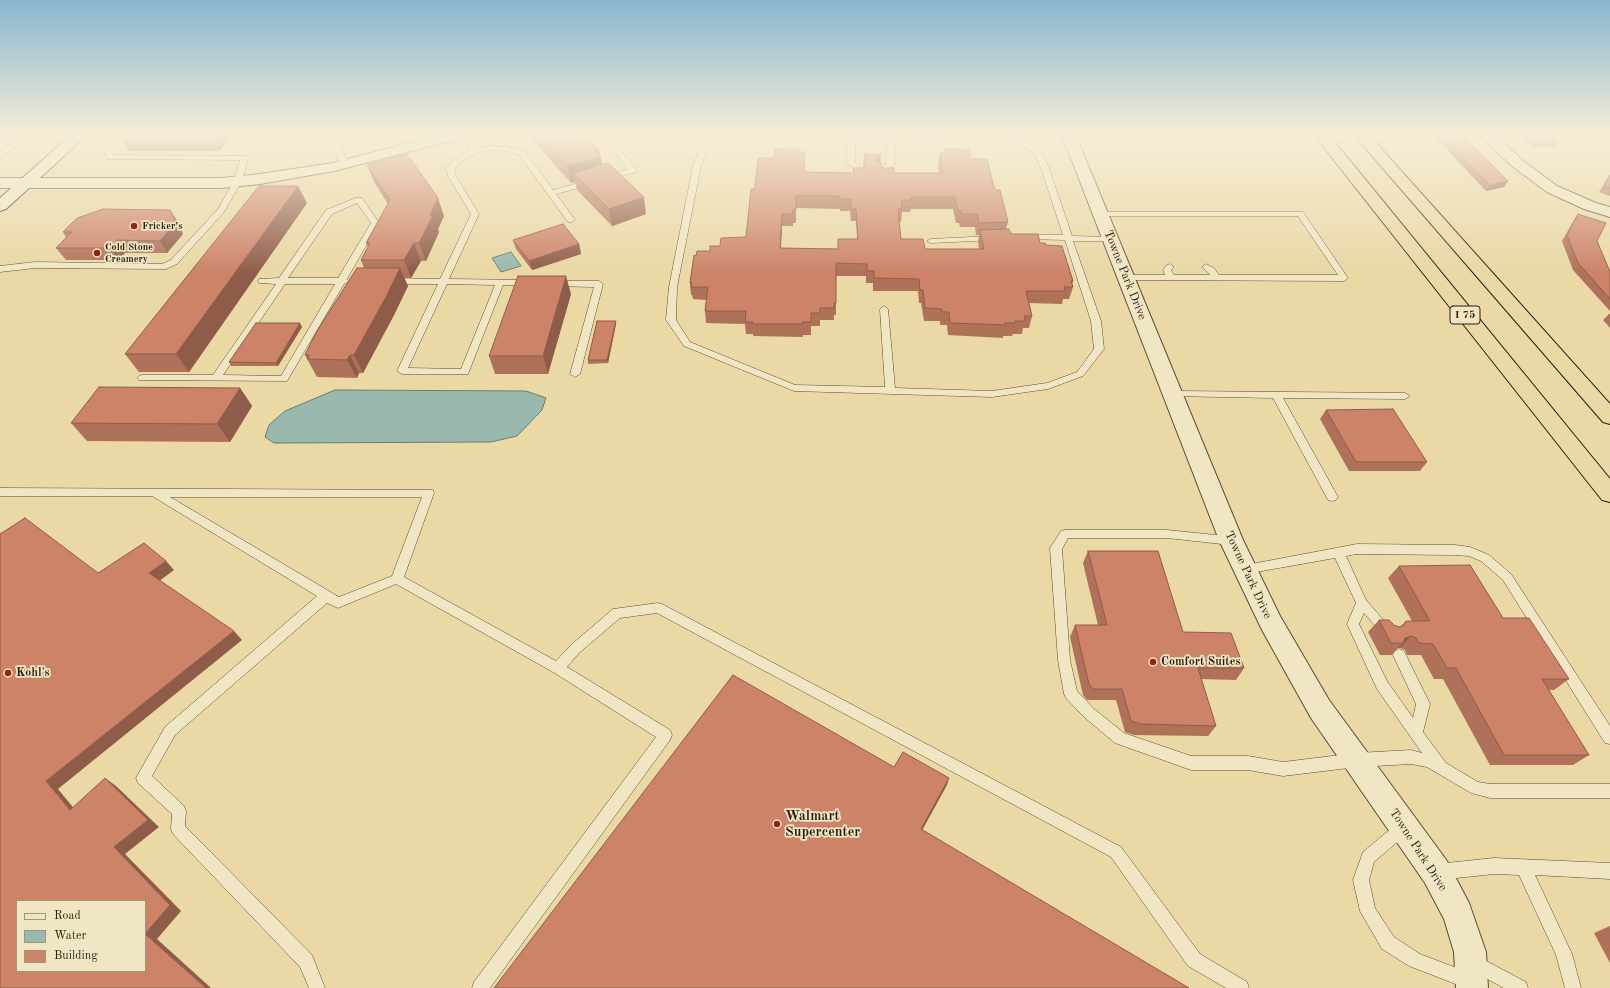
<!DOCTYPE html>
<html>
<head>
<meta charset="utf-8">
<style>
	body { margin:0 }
	#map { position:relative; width:1610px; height:988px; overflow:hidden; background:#ead8a5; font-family:"Old Standard TT",serif }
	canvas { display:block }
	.legend { position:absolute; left:16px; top:900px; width:130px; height:72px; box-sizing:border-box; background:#f1e6c4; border:1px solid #a1967c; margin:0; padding:5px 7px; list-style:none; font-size:12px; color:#2a1d10 }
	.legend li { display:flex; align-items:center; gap:8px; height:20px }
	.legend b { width:20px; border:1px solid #a1967c }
</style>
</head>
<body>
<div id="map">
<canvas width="1610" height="988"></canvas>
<ul class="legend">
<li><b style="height:5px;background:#f1e6c4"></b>Road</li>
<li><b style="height:11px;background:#99b9ae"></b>Water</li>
<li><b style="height:11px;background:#cc8368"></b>Building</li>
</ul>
</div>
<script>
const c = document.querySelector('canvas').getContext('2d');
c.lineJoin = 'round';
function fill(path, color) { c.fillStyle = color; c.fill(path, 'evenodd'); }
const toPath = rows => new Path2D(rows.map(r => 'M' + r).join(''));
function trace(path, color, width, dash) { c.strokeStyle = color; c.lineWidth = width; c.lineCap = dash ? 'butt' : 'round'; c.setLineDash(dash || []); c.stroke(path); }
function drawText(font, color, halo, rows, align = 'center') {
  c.font = font + ' "Old Standard TT",serif'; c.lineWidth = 3.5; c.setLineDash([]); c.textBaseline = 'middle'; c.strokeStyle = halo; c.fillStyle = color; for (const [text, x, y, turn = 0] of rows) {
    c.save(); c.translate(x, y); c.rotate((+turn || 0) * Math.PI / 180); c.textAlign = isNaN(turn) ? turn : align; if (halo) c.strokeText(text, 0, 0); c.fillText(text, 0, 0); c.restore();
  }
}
const water = toPath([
	[511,252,521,266,501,272,492,258,511,252],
	[335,390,526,391,546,398,542,410,517,436,491,442,274,443,265,437,269,425,285,411,335,390]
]);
const lane = toPath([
	[118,135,125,135,112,151,113,155,247,156,248,158,242,181,224,212,177,264,166,269,35,268,0,272,0,266,35,262,162,264,171,260,218,209,234,181,240,160,107,159,104,151,118,135],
	[457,135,464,135,476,149,491,146,507,147,525,151,553,190,628,169,600,135,607,135,637,170,636,172,556,194,575,220,571,222,568,222,519,155,507,151,491,150,476,153,467,158,457,165,454,170,456,176,479,214,449,279,529,280,533,283,529,286,503,285,468,374,402,374,397,371,438,284,390,284,386,281,390,278,440,279,471,214,448,176,446,170,451,162,470,150,457,135],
	[447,284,495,285,461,369,408,368,447,284],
	[724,135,735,135,720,142,707,150,701,166,677,287,676,320,690,342,795,385,885,387,880,309,884,306,888,309,895,388,992,391,1047,383,1077,372,1094,349,1091,321,1065,240,1025,239,1021,237,1025,235,1063,235,1041,168,1034,153,1015,141,994,135,1009,135,1020,137,1041,152,1049,168,1072,236,1111,237,1115,239,1111,241,1073,241,1101,321,1104,349,1083,376,1048,389,992,397,794,391,684,346,666,320,669,287,693,166,701,147,714,138,724,135],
	[779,135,847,137,847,135,855,135,855,137,887,138,887,135,894,135,894,138,927,135,965,135,962,137,894,142,894,166,880,174,876,172,886,165,887,142,855,141,855,162,866,172,862,174,847,163,847,141,782,137,779,135],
	[0,136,21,136,23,140,0,158,0,152,15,140,0,140,0,136],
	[332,142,335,142,339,144,349,164,348,166,342,166,331,144,332,142],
	[356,198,362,198,379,223,347,279,349,281,344,284,287,381,139,380,137,378,139,376,142,375,213,375,276,284,259,283,258,281,259,279,279,278,326,210,356,198],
	[357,203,371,223,338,278,288,278,332,214,357,203],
	[285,284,335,284,281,376,223,375,285,284],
	[1097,212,1303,212,1348,278,1344,281,1123,280,1122,278,1123,276,1126,275,1165,275,1163,270,1167,265,1170,264,1174,267,1171,270,1174,275,1210,275,1202,267,1206,264,1214,268,1219,275,1338,275,1298,216,1100,216,1096,214,1097,212],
	[992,236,995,236,996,238,995,240,931,243,927,241,931,239,992,236],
	[554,281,599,281,603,284,580,374,575,377,570,374,594,287,551,286,550,284,554,281],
	[1173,391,1405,393,1410,396,1405,399,1283,398,1338,497,1336,500,1332,501,1328,500,1273,398,1169,396,1168,394,1173,391],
	[0,488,433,490,434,493,404,577,556,661,571,645,613,609,658,603,662,604,1121,847,1200,954,1247,982,1249,988,1226,988,1188,966,1111,857,657,613,620,618,579,653,567,667,670,730,672,735,670,740,490,988,472,988,474,982,656,737,553,672,396,584,338,608,327,603,175,735,152,776,184,806,186,811,185,826,312,955,325,988,309,988,300,967,173,834,171,829,172,814,138,783,136,778,165,727,317,596,152,496,0,496,0,488],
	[170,497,422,497,392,576,339,597,170,497],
	[1065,530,1167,530,1235,537,1237,540,1235,543,1231,545,1167,538,1068,538,1062,549,1070,660,1077,691,1094,709,1124,733,1191,756,1248,756,1283,762,1357,753,1411,750,1422,753,1377,689,1347,624,1356,603,1335,558,1245,574,1241,572,1239,569,1241,566,1357,544,1455,545,1470,547,1489,555,1511,574,1610,726,1610,744,1605,743,1503,580,1481,561,1469,556,1455,555,1357,554,1346,556,1366,600,1394,632,1392,636,1388,637,1384,636,1364,613,1359,624,1387,681,1413,718,1416,704,1393,655,1394,651,1399,649,1404,651,1430,704,1423,732,1446,763,1478,782,1490,784,1610,784,1610,798,1490,798,1471,793,1427,767,1411,764,1357,767,1283,776,1248,770,1191,770,1115,743,1084,717,1066,698,1064,694,1058,660,1050,548,1061,531,1065,530],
	[1404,820,1409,822,1411,827,1409,832,1374,862,1369,880,1375,908,1394,937,1420,954,1475,975,1477,981,1475,987,1472,988,1466,988,1409,966,1382,949,1360,911,1353,880,1363,852,1399,822,1404,820],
	[1494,858,1610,863,1610,879,1535,875,1572,954,1581,988,1565,988,1556,955,1519,875,1494,874,1437,880,1432,877,1429,872,1432,867,1437,864,1494,858],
	[1475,955,1526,982,1528,988,1504,988,1469,969,1467,963,1469,957,1475,955]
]);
const street = toPath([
	[439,135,464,135,462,138,334,171,260,184,222,188,0,188,0,178,222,178,260,174,333,163,439,135],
	[1060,135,1074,135,1081,148,1243,540,1280,616,1329,700,1447,861,1469,903,1486,952,1488,988,1456,988,1454,952,1444,919,1425,883,1311,718,1262,630,1219,540,1067,148,1060,135],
	[1479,135,1495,135,1522,160,1557,186,1596,203,1610,207,1610,217,1584,209,1547,192,1512,166,1479,135]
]);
const secondary = toPath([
	[71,135,87,135,6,209,0,211,0,198,71,135]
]);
const highway = toPath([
	[1314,135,1329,135,1610,479,1610,502,1602,500,1314,135],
	[1354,135,1369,135,1610,404,1610,424,1603,422,1354,135]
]);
const wall = toPath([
	[130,135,233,135,219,151,128,151,123,142],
	[531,135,584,135,601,157,602,165,646,214,612,226,577,190,575,182,571,183,532,139],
	[1433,135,1462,135,1504,187,1486,191],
	[1520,135,1552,135,1558,141,1554,147,1532,147],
	[944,148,971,159,994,187,1008,222,1006,229,1011,234,1040,243,1046,245,1073,281,1072,285,1073,287,1069,299,1063,299,1062,304,1029,303,1032,316,1029,328,1023,328,1022,334,1013,334,1012,336,1003,336,1003,338,948,335,947,325,940,325,940,321,924,321,921,303,919,303,918,291,873,291,873,283,866,283,866,276,836,276,836,315,834,315,834,320,820,320,820,326,811,326,811,335,803,335,803,337,753,336,753,334,746,334,745,324,706,323,705,311,707,300,693,299,692,295,691,295,690,283,696,256,710,251,720,246,746,237,754,189,774,158,799,152,805,172,853,173,853,168,864,168,863,166,864,154,880,163,882,168,894,173,939,173,938,164,940,153,943,153],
	[796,208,840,209,840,211,850,211,851,221,856,221,857,239,838,239,838,249,781,248,782,226,793,226,793,223,796,223],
	[911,209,953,209,956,223,959,223,960,227,975,227,976,235,979,235,978,242,979,249,925,249,901,239,899,222,901,222,902,212,910,212],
	[367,165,444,216,438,229,439,232,426,261,421,261,411,278,404,278,408,286,394,315,363,373,359,373,357,378,317,377,305,355,364,268,361,260,368,247,366,243,388,204,374,182],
	[1610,174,1610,196,1599,192],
	[307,203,189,372,139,372,125,354],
	[1578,214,1597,241,1610,272,1610,311,1573,270,1562,241,1574,220],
	[178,222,183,234,167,253,125,253,118,260,66,260,56,248,66,237,63,232],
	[513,240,579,244,581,254,532,270,516,249],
	[571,294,548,374,495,374,489,356],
	[1609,314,1610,314,1610,328,1603,320],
	[616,321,616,324,608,363,588,364,588,360],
	[302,327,278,366,231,366,229,362],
	[240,388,252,406,230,442,87,441,71,423],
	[1326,410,1427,462,1420,471,1349,471,1320,419],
	[1088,551,1183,632,1244,668,1236,680,1201,679,1216,726,1208,736,1134,735,1125,732,1116,700,1087,700,1083,695,1070,637,1075,625,1098,625,1083,563],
	[1399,566,1503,618,1569,679,1554,690,1549,690,1589,755,1573,765,1490,765,1443,679,1434,679,1421,655,1407,655,1405,650,1400,648,1398,648,1392,655,1380,655,1368,632,1379,620,1399,627,1401,626,1406,621,1412,621,1388,578],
	[1610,926,1610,963,1594,933]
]);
const shadedWall = toPath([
	[221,135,233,135,219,151,215,143],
	[599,150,600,157,601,157,604,174,573,173,575,182,571,183,568,166,594,151],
	[881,154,880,166,875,161],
	[1508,181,1504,187,1486,191,1490,185],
	[298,186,307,203,189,372,176,354],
	[644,197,646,214,612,226,609,209],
	[438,198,444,216,438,229,439,232,426,261,419,243,430,215],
	[170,210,178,222,183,234,167,253,160,241],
	[782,214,782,226,780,261,780,248],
	[117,240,125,253,118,260,110,248],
	[414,243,421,261,411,278,404,260],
	[579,244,581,254,532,270,529,261],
	[400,268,408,286,394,315,363,373,354,355],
	[566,276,571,294,548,374,543,356],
	[616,321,616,324,608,363,607,360],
	[300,323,302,327,278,366,276,363],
	[350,355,359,373,357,378,347,360],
	[240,388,252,406,230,442,217,424],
	[166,561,174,570,158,582,149,573],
	[234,631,242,640,58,789,81,817,70,810,46,781],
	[1411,636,1400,648,1398,648,1403,643,1405,638],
	[105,778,116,786,159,827,125,854,181,911,157,939,211,988,206,988,145,934,114,847],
	[949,778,947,785,919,836,921,829]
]);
const building = toPath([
	[130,135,221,135,215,143,123,142,130,135],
	[540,135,584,135,599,150,594,151,601,157,568,166,540,135],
	[1442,135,1462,135,1508,181,1490,185,1442,135],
	[1530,135,1552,135,1558,141,1536,141,1530,135],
	[781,148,799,148,799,152,805,152,804,172,854,173,853,168,865,168,864,163,868,160,864,154,881,154,875,161,881,163,882,168,894,168,894,173,943,173,940,153,944,153,944,148,969,150,971,159,987,159,994,187,996,190,1000,190,1008,222,979,223,977,214,962,214,961,211,958,211,955,197,911,197,912,200,901,200,902,209,898,209,901,239,923,239,925,249,984,249,980,230,1009,229,1011,234,1038,234,1040,243,1045,243,1046,245,1062,246,1073,281,1071,281,1073,287,1064,287,1065,291,1026,291,1032,316,1024,316,1025,321,1015,321,1015,323,1005,323,1006,325,950,323,949,312,942,312,942,309,925,308,923,290,920,290,919,279,874,278,874,271,867,271,867,264,836,263,836,303,834,303,834,308,820,308,820,313,811,313,811,322,802,322,803,324,752,324,753,322,745,322,746,311,705,311,708,287,691,287,692,283,690,283,694,255,696,256,697,251,710,251,710,246,720,246,721,238,746,237,751,189,754,189,755,186,758,158,774,158,775,149,781,148],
	[796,196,840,196,840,199,851,199,851,209,856,209,858,239,838,239,838,249,780,248,782,214,793,214,793,210,796,210,796,196],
	[407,154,438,198,430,215,433,215,419,243,414,243,404,260,361,260,370,243,366,243,390,200,367,165,407,154],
	[608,163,644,197,609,209,573,173,608,163],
	[1610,175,1610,188,1604,186,1610,175],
	[259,186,298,186,176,354,125,354,259,186],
	[103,209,170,210,176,222,160,241,117,240,110,248,56,248,72,232,63,232,77,218,103,209],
	[1578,214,1606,223,1597,241,1610,272,1610,299,1578,263,1567,235,1578,214],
	[563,224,579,244,529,261,513,240,563,224],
	[357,268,400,268,386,297,354,355,350,355,347,360,307,359,309,355,305,355,317,331,357,268],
	[518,276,566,276,543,356,489,356,518,276],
	[597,321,616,321,607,360,588,360,597,321],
	[256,323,300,323,276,363,229,362,256,323],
	[99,387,240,388,217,424,71,423,99,387],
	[1393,409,1427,462,1356,462,1326,410,1393,409],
	[25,518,98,573,144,543,166,561,149,573,234,631,46,781,70,810,105,778,148,820,114,847,170,905,145,934,206,988,0,988,0,534,25,518],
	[17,901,145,901,145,971,17,971,17,901],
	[1088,551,1158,551,1183,632,1231,633,1244,668,1198,668,1216,726,1141,724,1131,721,1122,689,1093,689,1089,684,1075,625,1107,625,1088,551],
	[1470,565,1503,618,1529,618,1569,679,1542,679,1589,755,1504,755,1456,668,1447,668,1433,644,1419,643,1416,638,1411,636,1405,638,1403,643,1391,643,1379,620,1389,620,1394,625,1399,627,1404,625,1406,621,1430,621,1399,566,1470,565],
	[733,675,894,767,903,752,949,778,921,829,1189,988,494,988,733,675]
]);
const markers = [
	[134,226,4,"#8f2418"],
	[97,253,4,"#8f2418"],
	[1153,662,4,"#8f2418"],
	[8,673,4,"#8f2418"],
	[777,824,4,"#8f2418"]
];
const farPoinames = [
	["Fricker’s",142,226],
	["Cold Stone",105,247],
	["Creamery",105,259]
];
const shields = [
	[1465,315,30]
];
const shieldNames = [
	["I 75",1465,315]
];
const streetNames = [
	["Towne Park Drive",1125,275,68],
	["Towne Park Drive",1248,575,65],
	["Towne Park Drive",1418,850,57]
];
const poiNames = [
	["Comfort Suites",1161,662],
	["Kohl's",16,673]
];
const nearPoinames = [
	["Walmart",785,816],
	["Supercenter",785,832]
];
fill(water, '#99b9ae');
trace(water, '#6d7b6f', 1);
trace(lane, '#5a4c35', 1);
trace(street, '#5a4c35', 2);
trace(secondary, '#2a1d10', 2);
trace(highway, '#2a1d10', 2);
fill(lane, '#f1e6c4');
fill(street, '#f1e6c4');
fill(secondary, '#f1e6c4');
fill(highway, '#ead8a5');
fill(wall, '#af7159');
fill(shadedWall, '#8f5c49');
fill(building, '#cc8368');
trace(building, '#8f5c49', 1);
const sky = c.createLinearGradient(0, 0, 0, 274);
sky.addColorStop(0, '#88b6d1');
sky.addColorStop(0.49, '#f6edd6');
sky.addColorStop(1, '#f6edd600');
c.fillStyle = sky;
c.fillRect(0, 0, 1610, 274);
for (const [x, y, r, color] of markers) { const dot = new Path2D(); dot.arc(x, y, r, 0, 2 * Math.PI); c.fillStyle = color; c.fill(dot); trace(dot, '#f1e6c4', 1.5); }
drawText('bold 10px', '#2a1d10', '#f1e6c4', farPoinames, 'left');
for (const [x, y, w] of shields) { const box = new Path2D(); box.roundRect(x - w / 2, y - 9, w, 18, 3); c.fillStyle = '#f1e6c4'; c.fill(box); trace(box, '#2a1d10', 1); }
drawText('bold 11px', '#2a1d10', null, shieldNames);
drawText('12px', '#2a1d10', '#f1e6c4', streetNames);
drawText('bold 12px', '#2a1d10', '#f1e6c4', poiNames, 'left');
drawText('bold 14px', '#2a1d10', '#f1e6c4', nearPoinames, 'left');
</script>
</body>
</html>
